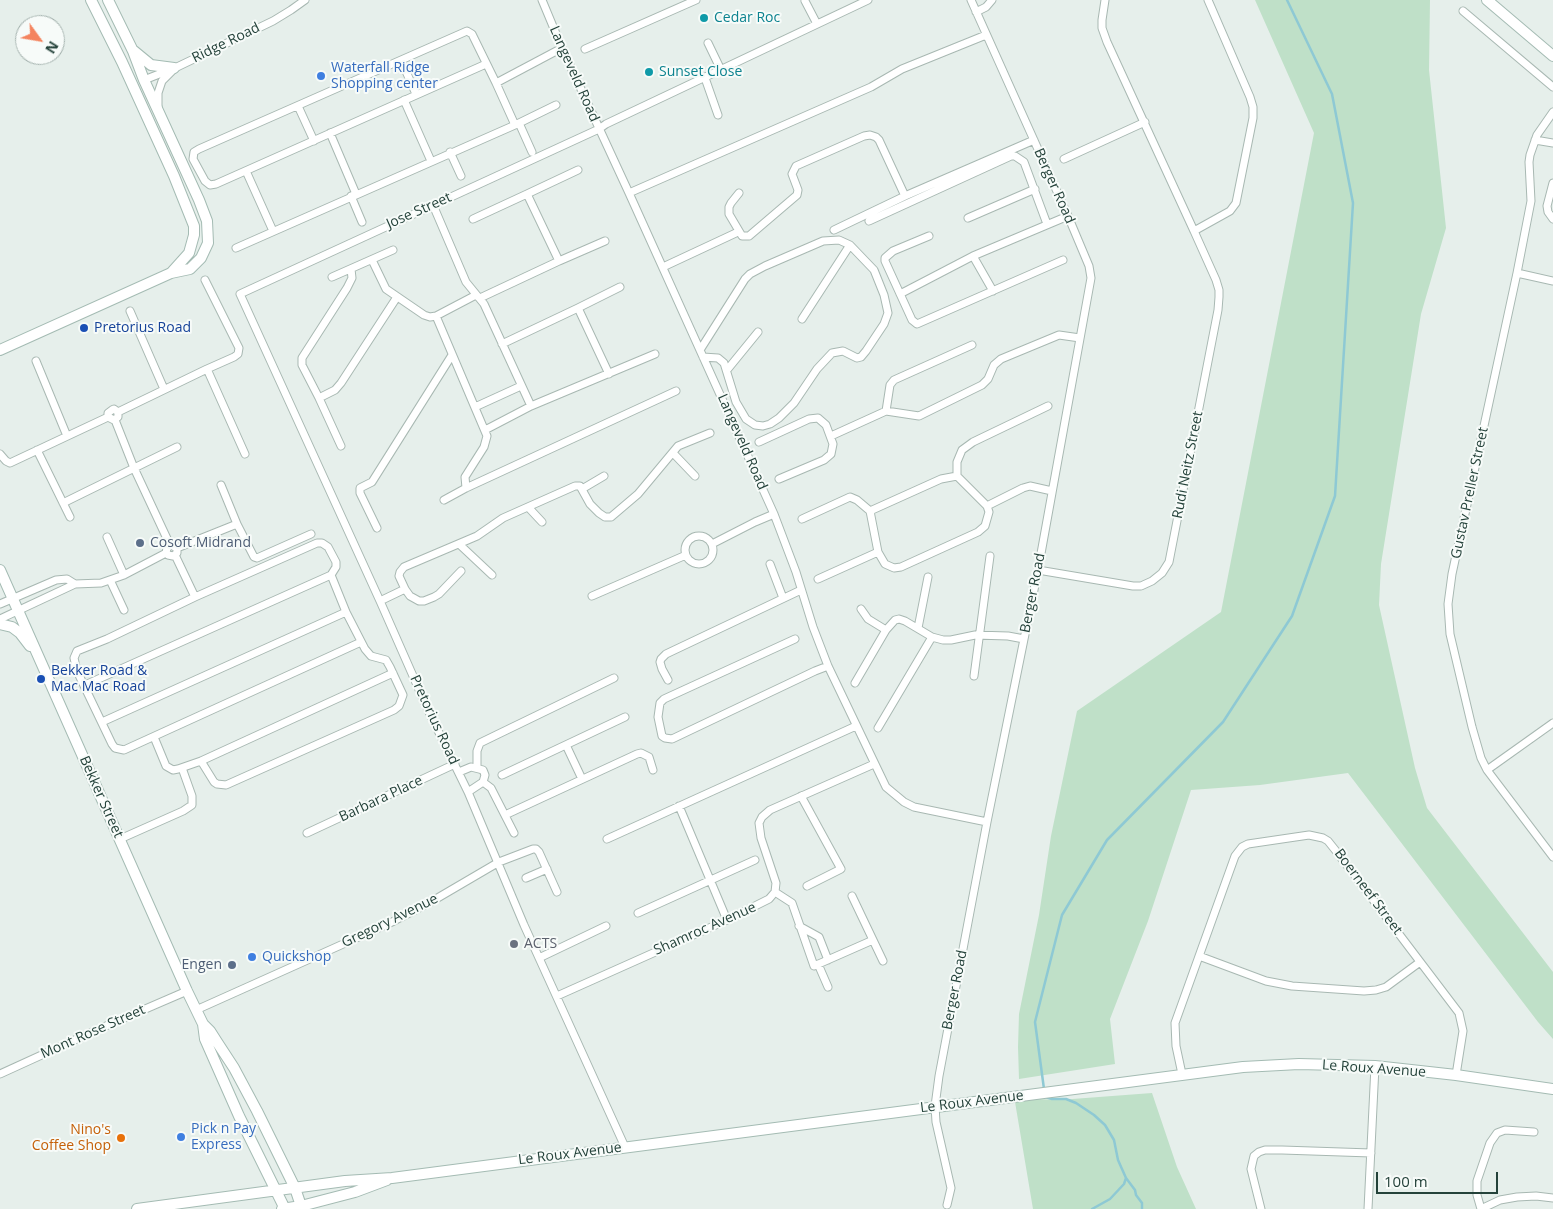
<!DOCTYPE html>
<html>
<head>
<meta charset="utf-8">
<style>
	body { margin:0 }
	#map { position:relative; width:1553px; height:1209px; overflow:hidden; background:#e6efeb; font-family:"Open Sans",sans-serif }
	canvas { display:block }
	.north { position:absolute; left:15px; top:15px; width:50px; height:50px; box-sizing:border-box; background:#f7fbf9; border:1px solid #a3b1ad; border-radius:50%; rotate:122deg; font-size:14px; font-weight:700; line-height:20px; text-align:center; color:#24423a }
	.north::after { content:''; display:block; margin:auto; width:18px; height:22px; background:#f4845f; clip-path:polygon(50% 0,100% 100%,50% 72%,0 100%) }
	.scale { position:absolute; left:1376px; top:1172px; width:122px; height:22px; box-sizing:border-box; border:2px solid #24423a; border-top:0; padding-left:6px; font-size:15px; line-height:18px; white-space:nowrap; color:#24423a; -webkit-text-stroke:4px #f7fbf9; paint-order:stroke }
</style>
</head>
<body>
<div id="map">
<canvas width="1553" height="1209"></canvas>
<div class="north">N</div>
<div class="scale">100 m</div>
</div>
<script>
const c = document.querySelector('canvas').getContext('2d');
c.lineJoin = 'round';
function fill(path, color) { c.fillStyle = color; c.fill(path, 'evenodd'); }
const toPath = rows => new Path2D(rows.map(r => 'M' + r).join(''));
function trace(path, color, width, dash) { c.strokeStyle = color; c.lineWidth = width; c.lineCap = dash ? 'butt' : 'round'; c.setLineDash(dash || []); c.stroke(path); }
function drawText(font, color, halo, rows, align = 'center') {
  c.font = font + ' "Open Sans",sans-serif'; c.lineWidth = 4; c.setLineDash([]); c.textBaseline = 'middle'; c.strokeStyle = halo; c.fillStyle = color; for (const [text, x, y, turn = 0] of rows) {
    c.save(); c.translate(x, y); c.rotate((+turn || 0) * Math.PI / 180); c.textAlign = isNaN(turn) ? turn : align; if (halo) c.strokeText(text, 0, 0); c.fillText(text, 0, 0); c.restore();
  }
}
const green = toPath([
	[1255,0,1430,0,1429,70,1446,228,1421,314,1381,564,1379,605,1415,768,1427,808,1553,972,1553,1039,1538,1022,1348,773,1260,785,1191,790,1148,921,1110,1019,1115,1064,1019,1079,1018,1047,1019,1014,1039,915,1051,836,1077,711,1221,612,1314,133],
	[1152,1093,1177,1167,1196,1209,1033,1209,1015,1102,1036,1099,1059,1100]
]);
const stream = toPath([
	[1044,1089,1035,1022,1062,915,1107,840,1223,722,1292,616,1335,496,1353,203,1332,94,1287,0],
	[1045,1097,1052,1099,1066,1099,1076,1103,1094,1115,1105,1125,1114,1140,1118,1160,1126,1178,1124,1184,1110,1199,1092,1209],
	[1126,1178,1135,1190,1136,1195,1142,1203,1142,1209]
]);
const street = toPath([
	[542,0,562,48,629,193,774,514,796,572,813,627,828,666,886,787,904,802,914,807,987,822],
	[1105,0,1102,20,1102,28,1107,42,1194,231,1230,211,1236,203,1253,118,1253,107,1250,97,1208,0],
	[805,1,817,24],
	[1463,11,1553,87],
	[976,12,986,7,992,0],
	[708,43,721,70],
	[585,49,696,0],
	[401,60,416,94],
	[486,64,216,184,210,185,205,181,193,159,194,152,199,149,467,31,472,34,496,83,515,125],
	[705,78,718,115],
	[144,80,177,67,273,21,291,10,305,0],
	[496,83,562,48],
	[404,100,431,161],
	[158,106,158,93,162,81,173,70],
	[298,106,314,141],
	[1553,112,1537,135,1530,155,1529,162,1531,201,1517,273,1452,574,1448,604,1450,634,1472,727,1481,758,1487,770,1553,857],
	[519,123,532,152],
	[330,133,356,194],
	[1535,140,1553,143],
	[450,152,461,176],
	[1064,159,1145,122],
	[246,171,273,231],
	[1553,183,1547,206,1548,212,1553,219],
	[629,193,871,87,902,69,986,35],
	[739,193,731,203,729,207,729,214,742,236,749,236,797,195,798,190,792,174,796,166,864,136,870,135,876,137,879,140,905,196],
	[351,196,362,222],
	[433,205,466,282,484,304,531,406],
	[968,218,1035,189],
	[473,219,527,194],
	[869,221,1011,156,1015,156,1024,162,1047,224],
	[834,230,905,196,1034,140],
	[929,236,893,251,885,258,885,261,912,320,917,324,1063,260],
	[236,248,515,125,556,105],
	[973,256,993,291],
	[372,260,386,289,424,315,430,317,436,316,476,295],
	[559,261,527,194,578,170],
	[663,267,738,232],
	[1517,273,1553,281],
	[332,277,393,250],
	[900,294,973,256,1068,216],
	[480,298,559,261,605,241],
	[578,308,609,374],
	[130,311,164,389],
	[436,316,487,436,484,447,465,477,466,488],
	[802,319,850,245],
	[502,344,578,308,620,287],
	[700,350,745,279,750,274,765,266,823,241,839,240,850,245,874,270,884,295,888,313,884,324,866,351,861,357,857,358,843,351,832,353,817,369,794,403,779,418,770,424,763,426,755,425,746,419,736,402,724,363,718,358,703,357],
	[36,361,67,436],
	[207,369,245,454],
	[727,370,758,332],
	[319,398,335,390,341,383,397,297],
	[475,407,521,386],
	[886,411,890,385,894,380,972,345],
	[118,412,207,369,234,357,238,354,239,348,205,280],
	[115,420,134,468,170,545],
	[485,430,531,406,655,354],
	[831,436,886,411,919,416,982,385,988,379,994,365,1001,359,1059,335,1080,338],
	[759,442,809,419,818,418,826,425,833,444,831,454,824,460,779,479],
	[341,446,319,398,302,365,302,358,347,288,352,278,351,269],
	[37,450,70,517],
	[673,453,695,476],
	[0,454,6,461,10,463,108,417,114,420,118,417,118,412,114,409,112,410,108,413,108,417],
	[957,476,941,479,870,511,878,552,885,564,894,568,901,567,978,532,985,526,989,512,987,506,957,476,957,462,962,450,973,442,1048,406],
	[221,485,237,524,254,557,257,558,311,534],
	[582,489,604,476],
	[444,500,466,488,676,391],
	[63,503,177,447],
	[987,506,1023,488,1030,486,1052,491],
	[528,507,542,522],
	[802,519,850,497,857,500,870,511],
	[377,528,360,493,360,488,372,482,452,355],
	'685 550a14 14 0 1 1 28 0a14 14 0 1 1-28 0Z',
	[107,537,124,575],
	[459,544,492,575],
	[712,544,755,522,774,514],
	[177,548,237,524],
	[175,555,195,597],
	[770,564,783,598],
	[1038,570,1133,586,1141,586,1152,581,1162,573,1169,562,1218,310,1219,297,1219,290,1216,280,1194,231],
	[461,571,439,594,434,597,424,601,419,601,410,596,405,589,399,576,400,572,404,567,477,536,503,518,575,486,580,486,590,504,599,513,605,517,611,517,638,494,678,446,710,433],
	[818,579,878,552],
	[110,580,124,610],
	[592,596,686,555],
	[380,601,405,589],
	[0,604,56,580,67,579,75,584],
	[861,609,868,619,886,630],
	[0,619,75,584,101,583,124,575,166,553,167,548,171,545,177,548,177,553,173,556,168,555,166,553],
	[918,628,928,577],
	[795,639,664,699,660,703,658,717,662,736,665,738,672,739,815,671,828,666],
	[974,676,990,556],
	[668,680,662,669,660,662,661,659,666,654,801,590],
	[855,683,886,630,895,620,899,619,905,621,932,637,943,640,951,640,975,635,1008,636,1024,639],
	[85,685,331,575,336,567,336,562,328,547,322,543,317,543,195,597,107,639,77,651,74,658,77,671,112,744,115,748,124,750,361,642],
	[102,722,346,612],
	[878,728,932,637],
	[154,737,166,766,173,770,178,769,201,761,393,673],
	[566,745,582,779],
	[201,761,214,782,217,784,226,785,394,710,399,706,403,695,390,667,386,660,371,656,365,649,346,612,331,575],
	[477,768,477,751,480,743,484,741,614,678],
	[1487,770,1553,723],
	[459,772,471,767,483,770,485,775,483,782,468,792],
	[502,775,625,717],
	[483,782,491,788,514,833],
	[801,796,841,869,807,886],
	[679,806,727,920],
	[505,815,637,754,641,753,649,757,653,770],
	[307,833,455,764],
	[120,839,183,811,192,805,192,796,182,768],
	[607,839,856,726],
	[526,878,547,869],
	[775,892,792,903,814,966,873,940],
	[852,896,883,961],
	[638,913,755,860],
	[799,926,819,937,828,960],
	[1199,956,1266,981,1292,986,1364,991,1376,990,1386,987,1420,962],
	[539,958,606,926],
	[818,964,828,987],
	[557,996,727,920,769,899,775,892,776,883,761,838,759,823,762,817,770,810,874,764],
	[196,1010,390,923,429,903,499,862,533,849,536,849,539,852,557,892],
	[0,1074,92,1032,187,991],
	[1182,1074,1176,1046,1175,1023,1235,856,1242,847,1248,844,1309,835,1323,838,1328,841,1336,851,1459,1013,1463,1031,1456,1075],
	[625,1147,524,925,468,792,428,710,380,601,240,294,599,129,606,124,868,0],
	[947,1205,951,1188,936,1122,935,1106,939,1076,987,822,1038,570,1091,278,1089,266,1068,216,971,0],
	[1261,1209,1251,1169,1254,1156,1259,1152,1265,1150,1282,1150,1371,1153],
	[1368,1209,1375,1066],
	[1481,1209,1477,1195,1477,1181,1490,1143,1497,1133,1505,1130,1534,1132],
	[1481,1209,1500,1200,1517,1197,1536,1196,1553,1198]
]);
const secondary = toPath([
	[91,0,122,62,174,176,194,226,194,235,189,253,171,273],
	[1487,0,1553,56],
	[134,51,151,65,174,68],
	[0,350,171,273,190,269,201,258,208,243,207,221,199,200,144,80,133,51,108,0],
	[0,570,187,991,203,1024,210,1031,217,1042,234,1068,257,1111,295,1188,302,1209],
	[0,624,12,627,20,633,30,646],
	[203,1024,205,1039,239,1116,285,1209],
	[137,1209,345,1181,392,1178,1243,1067,1299,1064,1375,1066,1456,1075,1553,1089],
	[282,1209,301,1206,355,1192,387,1180]
]);
const markers = [
	[704,18,5,"#0f9aa8"],
	[649,72,5,"#0f9aa8"],
	[321,76,5,"#3f7fe0"],
	[84,328,5,"#1a4fb4"],
	[140,543,5,"#5c6f8a"],
	[41,679,5,"#1a4fb4"],
	[514,944,5,"#6b7280"],
	[252,957,5,"#3f7fe0"],
	[232,965,5,"#5c6f8a"],
	[181,1137,5,"#3f7fe0"],
	[121,1138,5,"#e8710a"]
];
const cultureNames = [
	["Cedar Roc",714,18],
	["Sunset Close",659,72]
];
const streetNames = [
	["Ridge Road",226,43,-26],
	["Langeveld Road",574,74,66],
	["Berger Road",1054,186,66],
	["Jose Street",419,211,-24],
	["Langeveld Road",742,442,66],
	["Rudi Neitz Street",1188,465,-79],
	["Gustav Preller Street",1470,493,-78],
	["Berger Road",1033,593,-79],
	["Pretorius Road",434,720,65],
	["Bekker Street",101,797,66],
	["Barbara Place",381,799,-25],
	["Boerneef Street",1368,892,53],
	["Gregory Avenue",390,921,-26],
	["Shamroc Avenue",705,929,-24],
	["Berger Road",955,990,-79],
	["Mont Rose Street",93,1032,-24],
	["Le Roux Avenue",1374,1069,4],
	["Le Roux Avenue",972,1102,-7],
	["Le Roux Avenue",570,1154,-7]
];
const shopNames = [
	["Waterfall Ridge",331,68],
	["Shopping center",331,84],
	["Quickshop",262,957],
	["Pick n Pay",191,1129],
	["Express",191,1145]
];
const transitNames = [
	["Pretorius Road",94,328],
	["Bekker Road &",51,671],
	["Mac Mac Road",51,687]
];
const serviceNames = [
	["Cosoft Midrand",150,543],
	["Engen",222,965,"right"]
];
const worshipNames = [
	["ACTS",524,944]
];
const foodNames = [
	["Nino's",111,1130],
	["Coffee Shop",111,1146]
];
fill(green, '#bfe0c8');
trace(stream, '#8ec9d4', 2.5);
trace(street, '#a8b8b2', 9);
trace(secondary, '#a4bbb3', 12);
trace(street, '#fff', 7);
trace(secondary, '#fff', 10);
for (const [x, y, r, color] of markers) { const dot = new Path2D(); dot.arc(x, y, r, 0, 2 * Math.PI); c.fillStyle = color; c.fill(dot); trace(dot, '#f7fbf9', 2); }
drawText('14px', '#0d838f', '#f7fbf9', cultureNames, 'left');
drawText('14px', '#24423a', '#f7fbf9', streetNames);
drawText('14px', '#366cbe', '#f7fbf9', shopNames, 'left');
drawText('14px', '#164399', '#f7fbf9', transitNames, 'left');
drawText('14px', '#4e5e75', '#f7fbf9', serviceNames, 'left');
drawText('14px', '#5b616d', '#f7fbf9', worshipNames, 'left');
drawText('14px', '#c56008', '#f7fbf9', foodNames, 'right');
</script>
</body>
</html>
